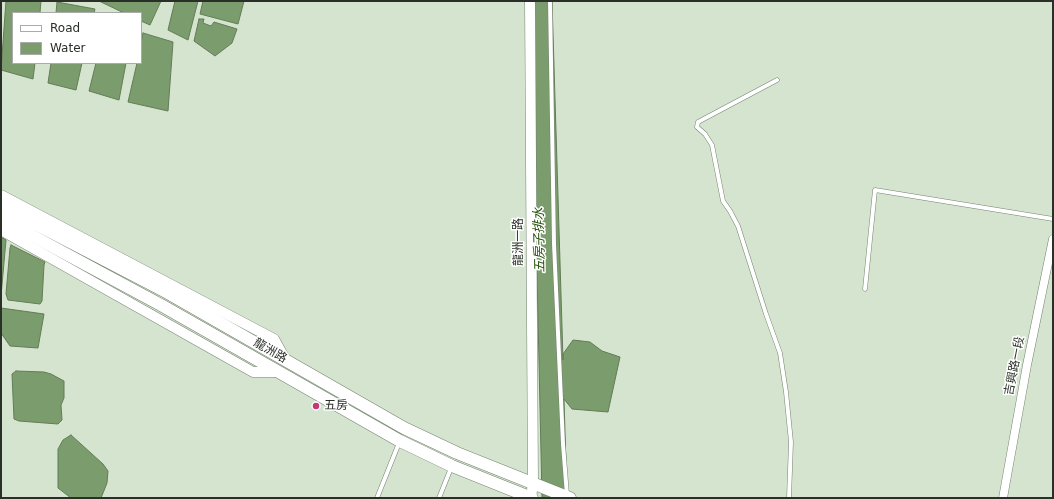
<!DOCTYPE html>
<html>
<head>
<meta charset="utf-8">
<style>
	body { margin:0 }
	#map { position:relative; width:1054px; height:499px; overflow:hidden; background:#d4e4ce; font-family:"DejaVu Sans",sans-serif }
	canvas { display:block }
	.frame { position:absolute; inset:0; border:2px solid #2a3027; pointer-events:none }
	.legend { position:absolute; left:12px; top:12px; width:130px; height:52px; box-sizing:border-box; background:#fff; border:1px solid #aaaca9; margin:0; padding:5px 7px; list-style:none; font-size:12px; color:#2a3027 }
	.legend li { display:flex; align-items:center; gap:8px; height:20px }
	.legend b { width:20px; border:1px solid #aaaca9 }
</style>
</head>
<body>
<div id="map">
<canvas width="1054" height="499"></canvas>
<div class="frame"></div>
<ul class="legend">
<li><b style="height:5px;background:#fff"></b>Road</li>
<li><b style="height:11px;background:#7b9c6c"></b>Water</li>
</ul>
</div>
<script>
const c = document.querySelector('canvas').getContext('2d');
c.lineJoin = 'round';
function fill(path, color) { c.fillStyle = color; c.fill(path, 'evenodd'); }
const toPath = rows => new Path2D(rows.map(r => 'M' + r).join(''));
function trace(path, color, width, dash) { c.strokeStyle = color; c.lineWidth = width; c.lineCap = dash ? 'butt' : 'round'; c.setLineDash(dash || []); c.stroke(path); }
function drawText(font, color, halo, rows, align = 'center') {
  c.font = font + ' "DejaVu Sans","Noto Sans TC",sans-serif'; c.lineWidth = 3; c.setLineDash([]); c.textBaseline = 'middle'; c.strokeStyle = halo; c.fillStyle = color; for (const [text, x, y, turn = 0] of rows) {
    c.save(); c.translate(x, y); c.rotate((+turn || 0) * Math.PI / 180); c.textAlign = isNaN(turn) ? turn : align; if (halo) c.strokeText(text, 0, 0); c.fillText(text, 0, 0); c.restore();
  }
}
const water = toPath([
	[6,1,41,1,40,13,13,13,13,63,35,63,33,79,1,70,6,1],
	[99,1,161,1,150,25,141,21,141,13,124,13,99,1],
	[175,1,198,1,188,40,168,30,175,1],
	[203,1,244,1,238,24,200,14,203,1],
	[531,1,552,1,563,360,563,354,573,340,590,342,602,351,620,357,608,412,572,409,564,399,567,498,542,498,531,1],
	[57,2,95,9,94,13,56,13,57,2],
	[199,19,204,19,203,23,211,26,214,22,237,29,232,43,215,56,194,41,199,19],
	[143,33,173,42,168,111,128,102,137,63,141,63,141,43,143,33],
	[51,63,82,63,76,90,48,83,51,63],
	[96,63,126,63,119,100,89,91,96,63],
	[1,237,6,240,1,296,1,237],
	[11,245,45,262,44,265,42,301,40,304,8,300,6,294,10,248,11,245],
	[1,308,44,314,38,348,10,346,1,333,1,308],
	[16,371,44,372,51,374,64,381,64,398,61,405,62,420,58,424,19,421,14,419,12,374,16,371],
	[71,435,103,464,108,471,107,483,101,498,71,498,58,488,58,449,63,440,71,435]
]);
const service = toPath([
	[550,1,554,244,563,444,567,495],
	[777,80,698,122,697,127,705,134,712,145,723,201,730,211,738,226,766,314,780,353,786,392,791,442,789,498],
	[865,289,875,190,1053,219],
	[377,498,399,443],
	[439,498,451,468]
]);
const minor = toPath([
	[1003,498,1027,365,1053,239]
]);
const tertiary = toPath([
	[530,1,533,483,531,498],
	[1,195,274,339,285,359],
	[1,230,253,372,278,372]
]);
const primary = toPath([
	[1,206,168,293,404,428,457,453,570,498],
	[1,219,161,305,400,441,452,466,532,498]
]);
const markers = [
	[316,406,4,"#c43971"]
];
const streetNames = [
	["龍洲一路",519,242,-90],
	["龍洲路",270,351,30],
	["吉興路一段",1015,366,-79]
];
const poiNames = [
	["五房",324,406]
];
const waterNames = [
	["五房子排水",540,240,-91]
];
fill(water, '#7b9c6c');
trace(water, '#637c57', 1);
trace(service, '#758370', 5);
trace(minor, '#758370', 9);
trace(tertiary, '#758370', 11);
trace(primary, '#758370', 13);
trace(service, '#fff', 4);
trace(minor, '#fff', 8);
trace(tertiary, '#fff', 10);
trace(primary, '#fff', 12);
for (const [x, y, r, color] of markers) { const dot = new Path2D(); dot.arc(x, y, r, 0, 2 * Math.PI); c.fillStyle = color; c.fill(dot); trace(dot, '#fff', 1.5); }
drawText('12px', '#2a3027', '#fff', streetNames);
drawText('12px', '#2a3027', '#fff', poiNames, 'left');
drawText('italic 13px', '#25500a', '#fff', waterNames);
</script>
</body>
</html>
